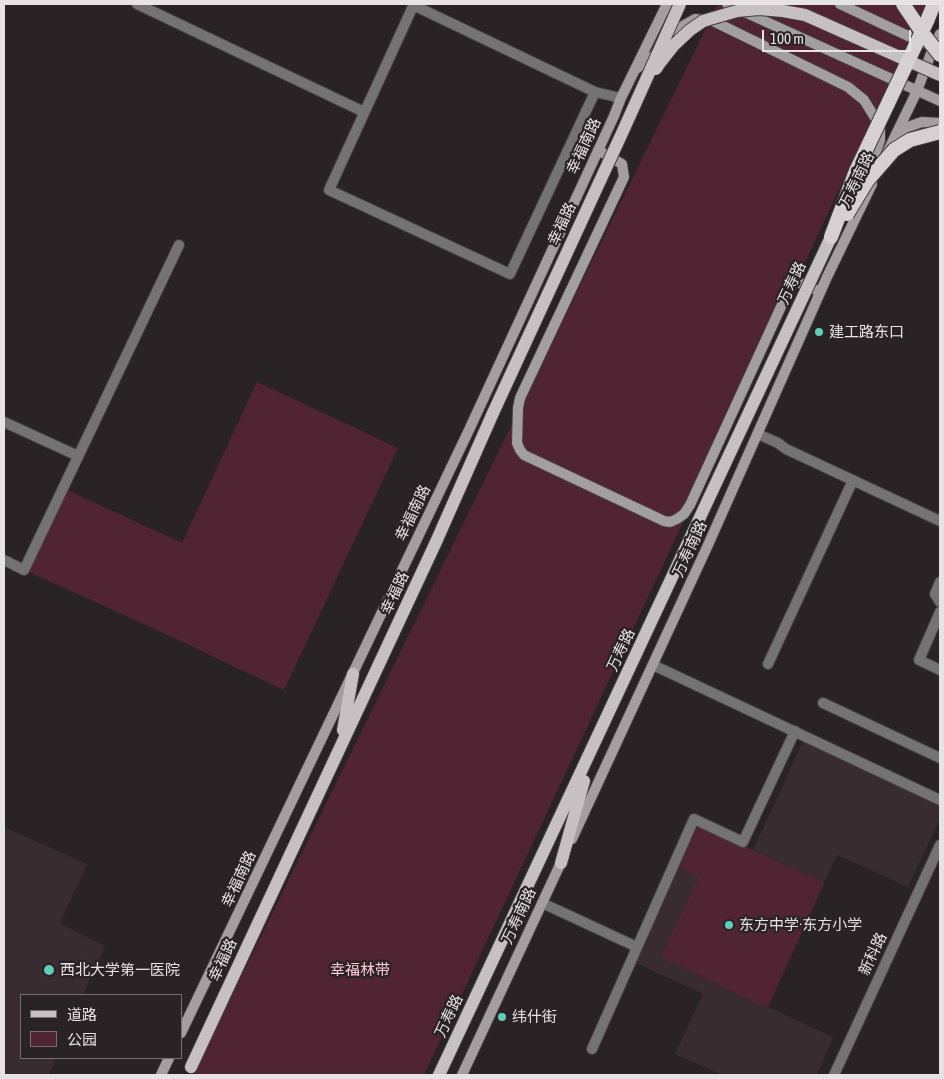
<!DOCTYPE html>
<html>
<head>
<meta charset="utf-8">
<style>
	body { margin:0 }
	#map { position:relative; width:944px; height:1079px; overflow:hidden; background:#292325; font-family:"Asap Condensed","Noto Sans SC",sans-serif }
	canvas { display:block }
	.frame { position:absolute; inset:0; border:5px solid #e7e2e4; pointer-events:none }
	.legend { position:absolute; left:20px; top:994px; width:162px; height:65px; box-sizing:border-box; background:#292325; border:1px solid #756f71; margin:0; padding:6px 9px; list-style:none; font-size:15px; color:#e7e2e4 }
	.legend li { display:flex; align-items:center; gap:10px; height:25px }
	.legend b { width:25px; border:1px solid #756f71 }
	.scale { position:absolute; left:762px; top:30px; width:149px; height:22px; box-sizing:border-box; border:2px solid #e7e2e4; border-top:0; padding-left:6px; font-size:15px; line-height:18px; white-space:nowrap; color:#e7e2e4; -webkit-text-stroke:4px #292325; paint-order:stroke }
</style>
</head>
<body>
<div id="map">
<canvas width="944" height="1079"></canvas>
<div class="frame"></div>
<ul class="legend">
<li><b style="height:6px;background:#c7c0c2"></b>道路</li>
<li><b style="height:14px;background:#512434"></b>公园</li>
</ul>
<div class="scale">100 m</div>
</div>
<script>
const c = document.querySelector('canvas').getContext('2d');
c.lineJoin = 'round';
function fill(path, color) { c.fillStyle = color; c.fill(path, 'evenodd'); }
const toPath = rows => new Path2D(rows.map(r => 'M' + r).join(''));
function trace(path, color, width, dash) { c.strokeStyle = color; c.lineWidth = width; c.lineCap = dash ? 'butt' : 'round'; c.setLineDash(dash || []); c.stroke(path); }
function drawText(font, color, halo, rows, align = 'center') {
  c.font = font + ' "Asap Condensed","Noto Sans SC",sans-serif'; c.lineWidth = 4.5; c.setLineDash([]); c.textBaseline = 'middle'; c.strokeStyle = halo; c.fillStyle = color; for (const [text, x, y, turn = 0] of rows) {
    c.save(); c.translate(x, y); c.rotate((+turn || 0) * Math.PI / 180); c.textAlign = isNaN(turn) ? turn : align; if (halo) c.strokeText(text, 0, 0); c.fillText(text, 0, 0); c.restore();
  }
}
const built = toPath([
	[804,739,940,805,940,819,908,887,837,855,768,1007,833,1037,817,1075,722,1075,675,1054,703,994,636,963,698,825,753,850],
	[4,827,87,864,60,923,105,946,83,995,21,995,21,1058,56,1058,49,1075,4,1075]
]);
const green = toPath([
	[718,4,926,4,424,1075,193,1075],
	[257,382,398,448,284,690,144,624,29,572,67,490,182,543],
	[698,825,824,883,768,1007,762,1006,661,957,699,877,679,868]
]);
const minor = toPath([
	[137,4,364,112],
	[414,4,329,190,510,274,595,92],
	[413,5,595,92,621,98],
	[4,422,78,456],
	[758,434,778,443,786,449,940,521],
	[4,560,24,570,179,245],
	[940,582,935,594,940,602],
	[940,612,919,660,940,670],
	[768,664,853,480],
	[823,703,940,758],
	[542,903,637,947],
	[592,1049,694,819,743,842,795,731]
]);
const tertiary = toPath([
	[653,665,940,800],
	[834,1075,940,845]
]);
const secondary = toPath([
	[727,4,940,101],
	[840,4,923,43],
	[636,69,660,51,679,28,695,19,713,21,848,87,864,100,880,126,880,140,877,149,868,169,868,182],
	[897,135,905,128,922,122,940,123],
	[598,150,622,164,624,177,520,398,518,408,517,443,520,450,524,455,664,521,670,522,677,519,684,514,690,505,791,285,794,282,798,282,820,292],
	[886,155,917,91,933,48,940,34],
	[572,839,708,545,827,277,872,184],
	[181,1033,469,430,614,116,621,98,667,4],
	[161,1075,169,1058],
	[462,1075,564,856]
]);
const primary = toPath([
	[343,730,353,674],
	[561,863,584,781],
	[191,1067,436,542,493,413],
	[439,1075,687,545]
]);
const primaryBridge = toPath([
	[656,69,659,64,674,45,690,30,703,21,737,11,759,9,783,11,805,15,940,75],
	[493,413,623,131,680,4],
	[687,545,831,237]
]);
const trunkBridge = toPath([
	[903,4,924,35,940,55],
	[847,214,867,181,894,150,910,140,940,132],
	[831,237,856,171,927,21,934,4]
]);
const markers = [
	[819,332,5,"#5eceb8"],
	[729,925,5,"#5eceb8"],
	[49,970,6,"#5eceb8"],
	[502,1017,5,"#5eceb8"]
];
const streetNames = [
	["幸福南路",584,146,-65],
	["万寿南路",857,180,-64],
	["幸福路",562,224,-65],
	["万寿路",792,283,-65],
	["幸福南路",413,513,-64],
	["万寿南路",690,549,-65],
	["幸福路",395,593,-65],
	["万寿路",621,650,-65],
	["幸福南路",239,879,-65],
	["万寿南路",519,916,-65],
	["新科路",873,954,-65],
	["幸福路",223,960,-65],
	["万寿路",449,1016,-65]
];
const poiNames = [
	["建工路东口",829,332],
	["东方中学·东方小学",739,925],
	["西北大学第一医院",60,970],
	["纬什街",512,1017]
];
const parkNames = [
	["幸福林带",360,970]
];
fill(built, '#382c30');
fill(green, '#512434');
trace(minor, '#443e40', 12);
trace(tertiary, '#443e40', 12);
trace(secondary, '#443e40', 12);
trace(primary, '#443e40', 14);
trace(minor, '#757273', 10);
trace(tertiary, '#757273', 10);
trace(secondary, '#a39e9f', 10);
trace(primary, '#c7c0c2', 12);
trace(primaryBridge, '#443e40', 14, []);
trace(trunkBridge, '#443e40', 16, []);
trace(primaryBridge, '#c7c0c2', 12);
trace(trunkBridge, '#d7d0d2', 14);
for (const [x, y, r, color] of markers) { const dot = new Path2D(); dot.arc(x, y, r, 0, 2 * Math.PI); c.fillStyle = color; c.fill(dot); trace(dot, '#292325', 2); }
drawText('15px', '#e7e2e4', '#292325', streetNames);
drawText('15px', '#e7e2e4', '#292325', poiNames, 'left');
drawText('15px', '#ffc7d8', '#292325', parkNames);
</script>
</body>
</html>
